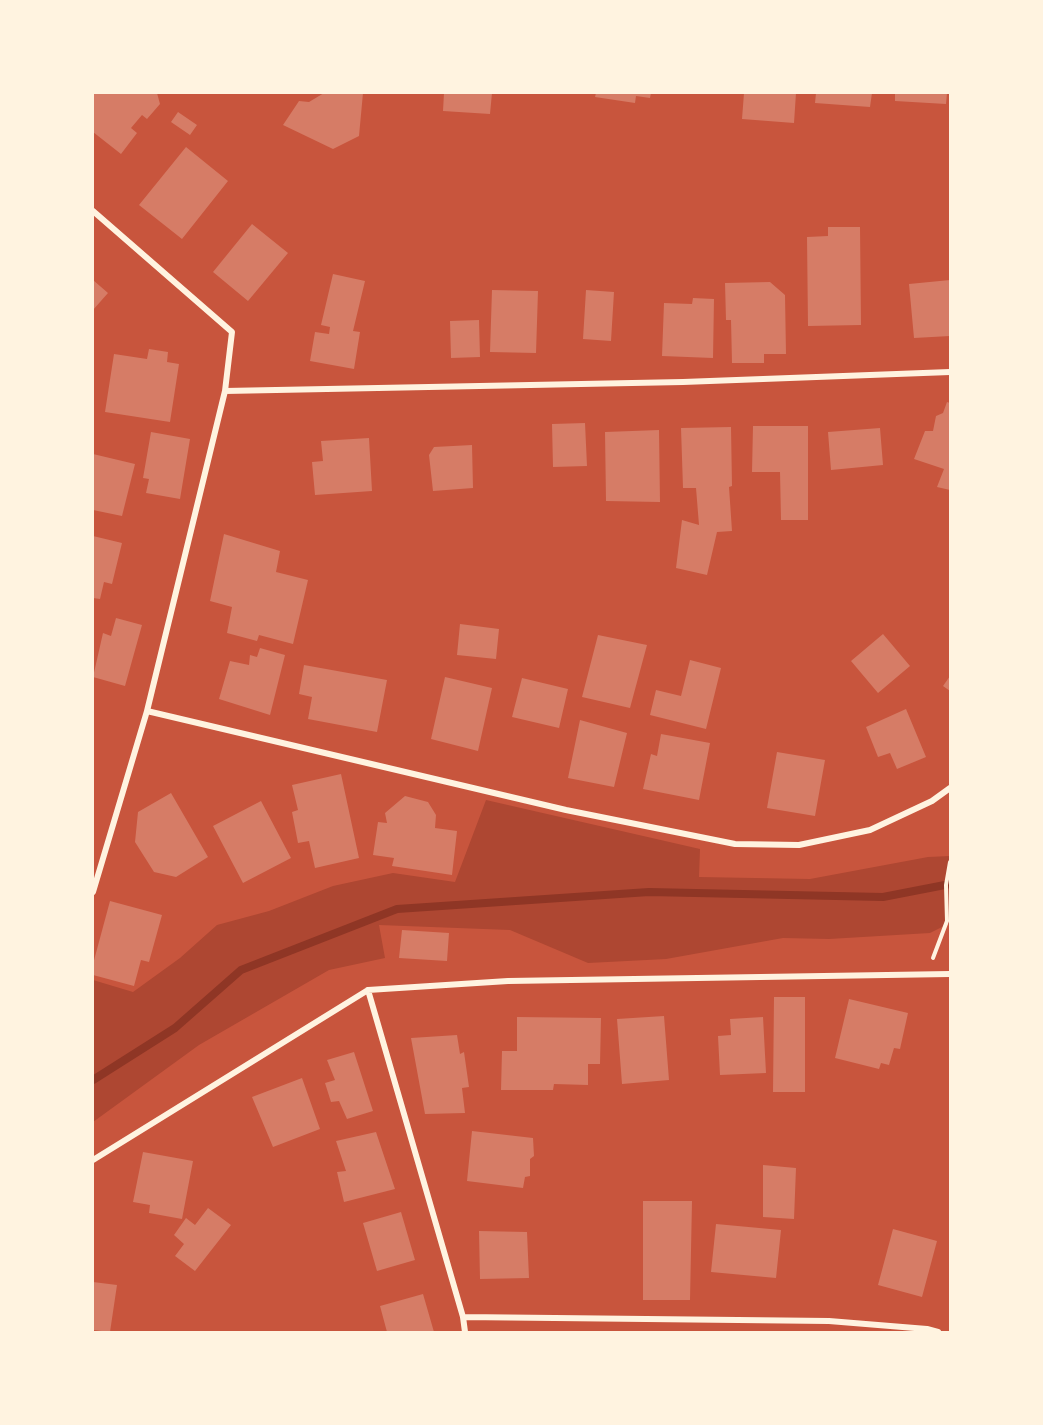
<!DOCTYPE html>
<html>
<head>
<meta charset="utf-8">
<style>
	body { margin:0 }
	#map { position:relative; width:1043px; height:1425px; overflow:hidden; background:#c8553d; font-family:Overpass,sans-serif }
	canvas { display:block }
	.frame { position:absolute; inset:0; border:94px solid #fff3e0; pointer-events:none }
</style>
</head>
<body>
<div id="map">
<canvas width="1043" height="1425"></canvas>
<div class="frame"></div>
</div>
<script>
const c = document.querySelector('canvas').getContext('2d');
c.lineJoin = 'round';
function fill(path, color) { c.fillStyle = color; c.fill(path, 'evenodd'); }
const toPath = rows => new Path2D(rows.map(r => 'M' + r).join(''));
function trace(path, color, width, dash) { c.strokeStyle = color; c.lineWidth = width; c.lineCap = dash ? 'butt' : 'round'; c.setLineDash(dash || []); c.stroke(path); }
const green = toPath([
	[486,800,700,849,699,877,810,879,928,857,950,856,950,923,930,933,829,939,783,938,666,959,588,963,510,930,379,925,385,958,329,970,199,1045,93,1122,93,980,133,992,180,958,217,925,269,911,333,886,393,873,455,882]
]);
const stream = toPath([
	[93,1080,175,1028,241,970,397,909,649,892,883,897,950,884]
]);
const building = toPath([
	[93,93,157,93,160,104,147,119,142,115,131,128,137,133,121,154,93,132],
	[324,93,363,93,359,136,333,149,283,125,299,101,309,102],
	[444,93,492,93,490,114,443,111],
	[596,93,651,93,650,98,636,96,635,103,595,97],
	[744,93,796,93,794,123,742,119],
	[816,93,872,93,870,107,815,103],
	[895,93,947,93,946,104,895,101],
	[178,112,197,125,190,135,171,122],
	[186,147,228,181,182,239,139,205],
	[252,224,288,253,248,301,213,272],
	[828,227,860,227,861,325,808,326,807,237,828,236],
	[333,274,365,281,353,331,360,332,354,369,310,361,315,332,329,334,330,327,321,325],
	[93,280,108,293,93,310],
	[950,280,950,336,914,338,909,284],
	[770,282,785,295,786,354,764,354,764,363,732,363,731,320,726,320,725,283],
	[492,290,538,291,536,353,490,352],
	[586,290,614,292,611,341,583,339],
	[693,298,714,299,713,358,662,356,664,303,692,304],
	[479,320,480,357,451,358,450,321],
	[149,349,168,352,167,362,179,364,170,422,105,412,114,354,147,359],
	[947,402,950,403,950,490,937,487,944,469,914,459,925,431,933,431,936,416,943,413],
	[585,423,587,466,553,467,552,424],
	[753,426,808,426,808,520,781,520,780,472,752,472],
	[731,427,732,486,729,487,732,531,717,532,707,575,676,568,682,520,699,525,696,488,683,488,681,428],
	[880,428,883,465,831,470,828,432],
	[659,430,660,502,606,501,605,432],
	[151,432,190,439,180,499,146,493,149,479,143,478],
	[369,438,372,491,315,495,312,462,323,461,321,441],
	[472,445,473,488,433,491,429,455,434,447],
	[93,454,135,464,122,516,93,510],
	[224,534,280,551,276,572,308,580,293,644,259,635,257,641,227,633,232,607,210,601],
	[93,536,122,543,112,584,104,582,100,599,93,598],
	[116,618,142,625,125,686,93,677,103,633,111,636],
	[460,624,499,629,496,659,457,655],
	[883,634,910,666,878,693,851,661],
	[598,635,647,645,630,708,582,697],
	[260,648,285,655,270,715,219,699,230,661,249,665,250,655,257,657],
	[690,660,721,668,706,729,650,715,656,690,681,696],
	[304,665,387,680,377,732,308,719,312,697,299,694],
	[950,676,950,691,943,686],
	[445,677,492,688,478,751,431,739],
	[522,678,568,689,559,728,512,717],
	[906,709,926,757,897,769,890,753,878,757,866,727],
	[580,720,627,733,614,787,568,778],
	[661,734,710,743,699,800,643,789,651,754,657,756],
	[777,752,825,760,815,816,767,808],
	[341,774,359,858,315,868,309,841,298,843,292,812,298,810,292,785],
	[171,793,208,857,176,877,154,872,135,842,138,812],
	[405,796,428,802,436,815,435,828,457,831,452,875,392,866,394,858,373,855,378,822,387,823,385,813],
	[261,801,291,858,243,883,213,826],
	[110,901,162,915,149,962,141,960,134,986,93,975,93,964],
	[402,930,449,933,447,961,399,958],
	[774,997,805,997,805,1092,773,1092],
	[849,999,908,1013,900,1049,894,1048,889,1065,881,1063,879,1069,835,1058],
	[664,1016,669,1080,622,1084,617,1019],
	[517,1017,601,1018,600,1064,588,1064,588,1085,554,1084,553,1090,501,1090,502,1051,517,1051],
	[763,1017,766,1073,720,1075,718,1036,731,1035,730,1019],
	[457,1035,460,1054,464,1052,469,1087,462,1088,465,1113,425,1114,411,1038],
	[354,1052,373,1111,347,1119,339,1101,331,1102,325,1083,335,1080,327,1060],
	[302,1078,320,1129,273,1147,252,1097],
	[472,1131,533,1138,534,1156,530,1159,530,1176,525,1177,523,1188,467,1181],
	[376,1132,395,1189,344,1202,337,1172,346,1171,336,1141],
	[143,1152,193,1161,182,1219,149,1213,150,1205,133,1202],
	[763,1165,796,1168,794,1219,763,1217],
	[643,1201,692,1201,690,1300,643,1300],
	[208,1208,231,1225,195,1271,175,1256,184,1244,174,1235,186,1218,195,1225],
	[401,1212,415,1260,377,1271,363,1223],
	[716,1224,781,1230,776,1278,711,1272],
	[893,1229,937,1241,922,1297,878,1285],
	[479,1231,527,1232,529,1278,480,1279],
	[93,1282,117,1285,110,1332,93,1330],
	[423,1294,434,1332,387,1332,380,1306]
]);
const path = toPath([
	[933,958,947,921,946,885,950,862]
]);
const minor = toPath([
	[93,211,232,332,225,391,147,711,93,892],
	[225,391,683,382,950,372],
	[147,711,566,810,735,844,799,845,870,830,932,801,950,788],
	[368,990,463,1317,465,1332],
	[93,1160,368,990,508,981,950,974],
	[463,1317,829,1321,927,1329,938,1332]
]);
fill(green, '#ae4732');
trace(stream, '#8f3625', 8);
fill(building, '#d67c66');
trace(path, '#fff3e0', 4);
trace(minor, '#fff3e0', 6);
</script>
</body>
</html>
